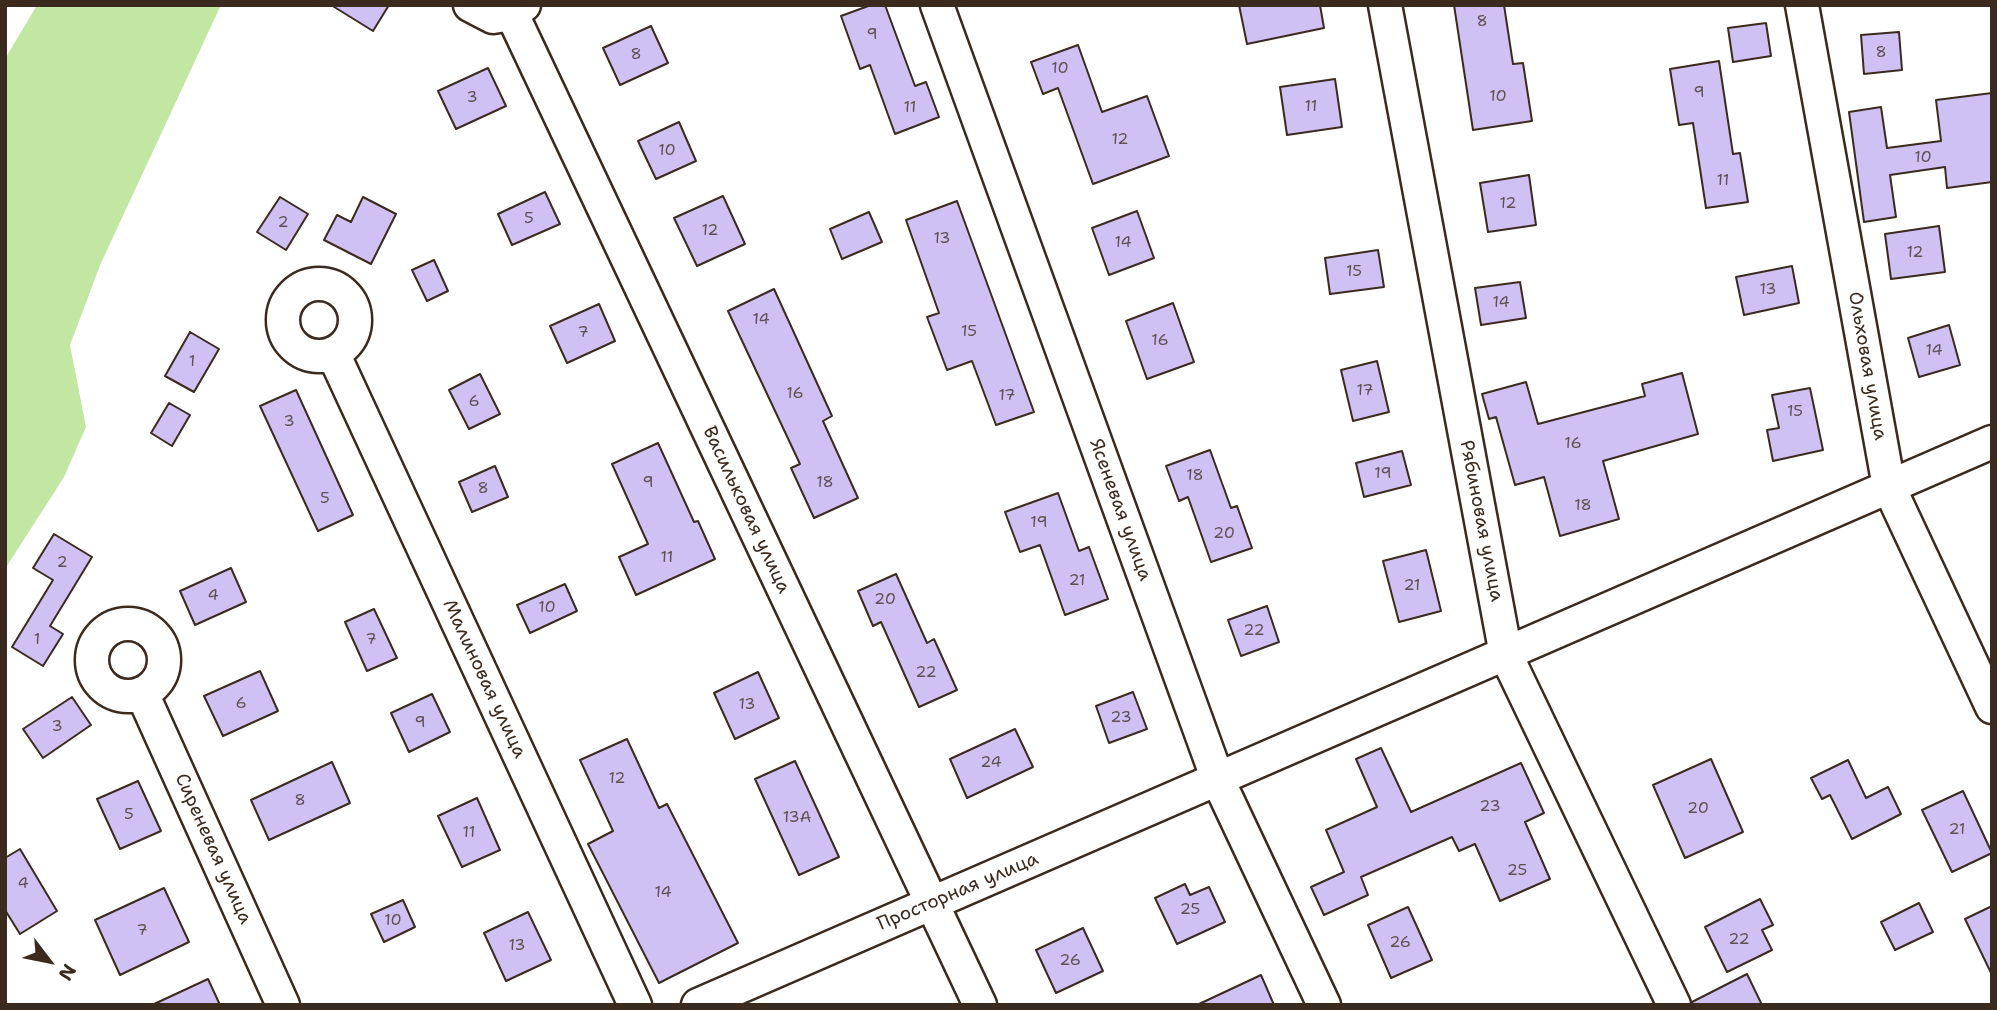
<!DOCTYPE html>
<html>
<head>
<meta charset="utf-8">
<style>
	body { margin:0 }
	#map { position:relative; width:1997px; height:1010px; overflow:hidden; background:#fff; font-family:"Shantell Sans",sans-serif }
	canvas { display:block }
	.frame { position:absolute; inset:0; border:7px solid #3b2a1e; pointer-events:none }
	.north { position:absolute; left:14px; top:926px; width:70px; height:70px; -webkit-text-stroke:5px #fff; paint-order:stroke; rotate:122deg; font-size:19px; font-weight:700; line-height:28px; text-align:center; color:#3b2a1e }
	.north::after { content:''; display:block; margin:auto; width:24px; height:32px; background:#3b2a1e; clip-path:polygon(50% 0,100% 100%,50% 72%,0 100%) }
</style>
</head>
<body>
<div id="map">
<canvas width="1997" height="1010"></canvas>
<div class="frame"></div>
<div class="north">N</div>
</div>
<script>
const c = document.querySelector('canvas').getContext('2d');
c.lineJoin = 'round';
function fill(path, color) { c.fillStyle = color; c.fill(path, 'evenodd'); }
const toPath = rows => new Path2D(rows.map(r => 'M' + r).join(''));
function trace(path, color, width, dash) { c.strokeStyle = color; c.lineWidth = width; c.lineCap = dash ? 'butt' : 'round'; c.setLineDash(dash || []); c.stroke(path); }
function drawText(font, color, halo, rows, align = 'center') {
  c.font = font + ' "Shantell Sans",sans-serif'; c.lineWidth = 6; c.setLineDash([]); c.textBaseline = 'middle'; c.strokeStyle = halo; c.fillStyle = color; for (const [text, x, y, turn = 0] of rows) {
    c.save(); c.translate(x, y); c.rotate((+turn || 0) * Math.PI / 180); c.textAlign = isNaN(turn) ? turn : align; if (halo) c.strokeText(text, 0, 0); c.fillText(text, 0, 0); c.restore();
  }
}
const green = toPath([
	[37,5,221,5,101,263,70,345,86,427,64,477,5,569,5,59]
]);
const building = toPath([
	[331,5,389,5,373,31,331,5],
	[871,5,885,5,915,86,926,82,939,117,895,134,870,65,860,69,841,16,871,5],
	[1239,5,1320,5,1324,28,1247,44,1239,5],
	[1454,5,1504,5,1513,64,1523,63,1532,121,1473,130,1454,5],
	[1766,23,1771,56,1733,62,1728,28,1766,23],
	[651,26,668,63,620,85,603,48,651,26],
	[1899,32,1902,70,1864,74,1861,35,1899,32],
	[1078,45,1102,112,1147,96,1169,156,1093,184,1058,88,1043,94,1031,62,1078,45],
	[1719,61,1733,154,1740,153,1748,202,1706,208,1693,123,1679,125,1670,69,1719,61],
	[488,68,506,106,456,129,438,91,488,68],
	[1335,79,1342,127,1287,135,1280,87,1335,79],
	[1992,93,1992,182,1947,188,1945,167,1890,175,1896,217,1864,222,1849,112,1881,107,1887,148,1941,141,1936,100,1992,93],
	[679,122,696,161,656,179,638,141,679,122],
	[1529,175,1536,225,1488,232,1480,183,1529,175],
	[545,192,560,224,512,245,498,214,545,192],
	[723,196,745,244,697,266,674,218,723,196],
	[280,197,308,214,286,250,257,232,280,197],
	[363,197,396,214,371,264,324,240,337,215,351,222,363,197],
	[957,201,1034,412,996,425,972,361,947,370,927,317,939,313,906,220,957,201],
	[1137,211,1154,258,1109,275,1092,228,1137,211],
	[869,212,882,242,842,259,830,229,869,212],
	[1939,226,1945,272,1891,279,1885,234,1939,226],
	[1378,250,1384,287,1330,294,1325,258,1378,250],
	[434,260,448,291,427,301,412,270,434,260],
	[1792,266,1799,303,1744,315,1736,277,1792,266],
	[1520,282,1526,318,1481,325,1475,288,1520,282],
	[774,289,832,416,823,421,858,498,814,518,791,468,800,464,728,311,774,289],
	[1173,303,1194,362,1147,379,1126,321,1173,303],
	[599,304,615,341,567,363,550,326,599,304],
	[1949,325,1960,365,1919,377,1908,338,1949,325],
	[190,332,219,349,194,392,165,376,190,332],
	[1377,361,1389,412,1353,421,1341,370,1377,361],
	[1682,373,1698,434,1603,461,1619,519,1560,536,1544,477,1515,485,1496,417,1489,419,1482,394,1526,382,1538,424,1645,396,1642,384,1682,373],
	[480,374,500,414,469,429,449,390,480,374],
	[1810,388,1823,450,1773,461,1767,430,1779,428,1772,395,1810,388],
	[296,390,353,515,318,531,260,406,296,390],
	[169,403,190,415,172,446,151,433,169,403],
	[658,443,694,522,698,521,715,559,636,595,619,557,648,544,612,464,658,443],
	[1210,450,1231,508,1237,506,1252,548,1211,562,1188,497,1179,501,1166,466,1210,450],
	[1402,451,1411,485,1364,497,1356,463,1402,451],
	[495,466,508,497,472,512,459,482,495,466],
	[1058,493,1079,551,1089,547,1108,599,1065,615,1040,545,1020,552,1005,512,1058,493],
	[54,534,92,557,50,626,63,634,43,666,12,647,53,580,33,568,54,534],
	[1426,550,1441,611,1399,622,1383,561,1426,550],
	[231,568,246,602,195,625,180,591,231,568],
	[896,574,927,643,934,639,957,690,919,707,881,622,873,626,858,591,896,574],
	[565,584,577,611,530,633,517,605,565,584],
	[1267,606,1279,642,1241,656,1228,620,1267,606],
	[374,609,397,658,367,671,345,622,374,609],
	[260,671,278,711,223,736,204,696,260,671],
	[758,672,779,718,735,739,714,693,758,672],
	[1133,692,1147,729,1109,743,1096,706,1133,692],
	[432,694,450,732,409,752,391,713,432,694],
	[72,697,91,725,43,758,23,729,72,697],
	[1015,729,1033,767,967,798,950,759,1015,729],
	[627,739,659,808,667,804,738,943,659,983,588,844,613,831,580,760,627,739],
	[1381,748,1411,812,1521,763,1544,813,1525,822,1550,879,1500,901,1475,844,1459,851,1452,837,1361,877,1368,895,1324,915,1311,887,1344,872,1326,830,1377,807,1356,759,1381,748],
	[1711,759,1743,832,1685,858,1653,785,1711,759],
	[1848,760,1866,798,1888,787,1901,814,1852,839,1830,795,1822,799,1811,778,1848,760],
	[795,761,839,857,799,875,755,779,795,761],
	[332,762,350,803,269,840,251,800,332,762],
	[138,781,161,831,120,849,97,799,138,781],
	[1963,791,1992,853,1952,872,1922,810,1963,791],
	[477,798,500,850,462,867,438,816,477,798],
	[20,849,57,911,20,934,5,910,5,858,20,849],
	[1185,884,1190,895,1209,887,1225,922,1177,944,1155,898,1185,884],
	[164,888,189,942,120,975,95,920,164,888],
	[1760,899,1773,925,1762,930,1772,950,1727,972,1705,927,1760,899],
	[403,900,415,927,384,942,371,914,403,900],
	[1919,903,1933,932,1895,950,1881,922,1919,903],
	[1992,906,1992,975,1965,919,1992,906],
	[1408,907,1432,960,1391,978,1368,925,1408,907],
	[528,912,551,960,506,981,484,933,528,912],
	[1083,928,1103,971,1056,993,1036,950,1083,928],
	[1747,974,1762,1005,1692,1005,1692,1002,1747,974],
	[1261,975,1274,1005,1197,1005,1261,975],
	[208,979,220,1005,152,1005,208,979]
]);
const minor = toPath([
	[470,5,493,17,512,14,524,5],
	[937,5,1218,780,1324,1005],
	[1385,5,1506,655,1674,1005],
	[1802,5,1889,487,1992,707],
	[512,14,980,1005],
	'283 320a36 36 0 1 1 72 0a36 36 0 1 1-72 0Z',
	[333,353,635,1005],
	'92 660a36 36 0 1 1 72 0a36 36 0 1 1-72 0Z',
	[142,693,283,1005],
	[698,1005,1992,442]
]);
const numberNames = [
	["8",1482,22],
	["9",872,35],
	["8",1881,53],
	["8",636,55],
	["10",1060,69],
	["9",1699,93],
	["10",1498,97],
	["3",472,98],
	["11",1311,107],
	["11",910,108],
	["12",1120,140],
	["10",667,151],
	["10",1923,158],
	["11",1723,181],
	["12",1508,204],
	["5",529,219],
	["2",283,223],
	["12",710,231],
	["13",942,239],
	["14",1123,243],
	["12",1915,253],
	["15",1354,272],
	["13",1768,290],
	["14",1501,303],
	["14",761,320],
	["15",969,332],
	["7",583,333],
	["16",1160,341],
	["14",1934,351],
	["1",192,362],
	["17",1365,391],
	["16",795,394],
	["17",1007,396],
	["6",474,402],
	["15",1795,412],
	["3",289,422],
	["16",1573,444],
	["19",1383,474],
	["18",1195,476],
	["9",648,483],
	["18",825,483],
	["8",483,489],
	["5",325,499],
	["18",1583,506],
	["19",1039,523],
	["20",1224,534],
	["11",667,558],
	["2",62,563],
	["21",1077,581],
	["21",1412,586],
	["4",213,596],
	["20",885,600],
	["10",547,608],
	["22",1254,631],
	["1",37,640],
	["7",371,640],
	["22",926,673],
	["6",241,704],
	["13",747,705],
	["23",1121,718],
	["9",420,723],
	["3",57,727],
	["24",991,763],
	["12",617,779],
	["8",300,801],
	["23",1490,807],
	["20",1698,809],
	["5",129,815],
	["13А",797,818],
	["21",1957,830],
	["11",469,833],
	["25",1517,871],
	["4",23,884],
	["14",663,893],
	["25",1190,910],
	["10",393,921],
	["7",142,931],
	["22",1739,940],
	["26",1400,943],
	["13",517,946],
	["26",1070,961]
];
const streetNames = [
	["Ольховая улица",1867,366,80],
	["Васильковая улица",746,510,65],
	["Ясеневая улица",1120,510,70],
	["Рябиновая улица",1481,521,79],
	["Малиновая улица",484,679,65],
	["Сиреневая улица",213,849,66],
	["Просторная улица",958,892,-23]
];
fill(green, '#c2e7a2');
fill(building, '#cfc1f3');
trace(building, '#3b2a1e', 2);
trace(minor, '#3b2a1e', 37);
trace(minor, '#fff', 32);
drawText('16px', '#605053', null, numberNames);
drawText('19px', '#3b2a1e', '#fff', streetNames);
</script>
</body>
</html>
